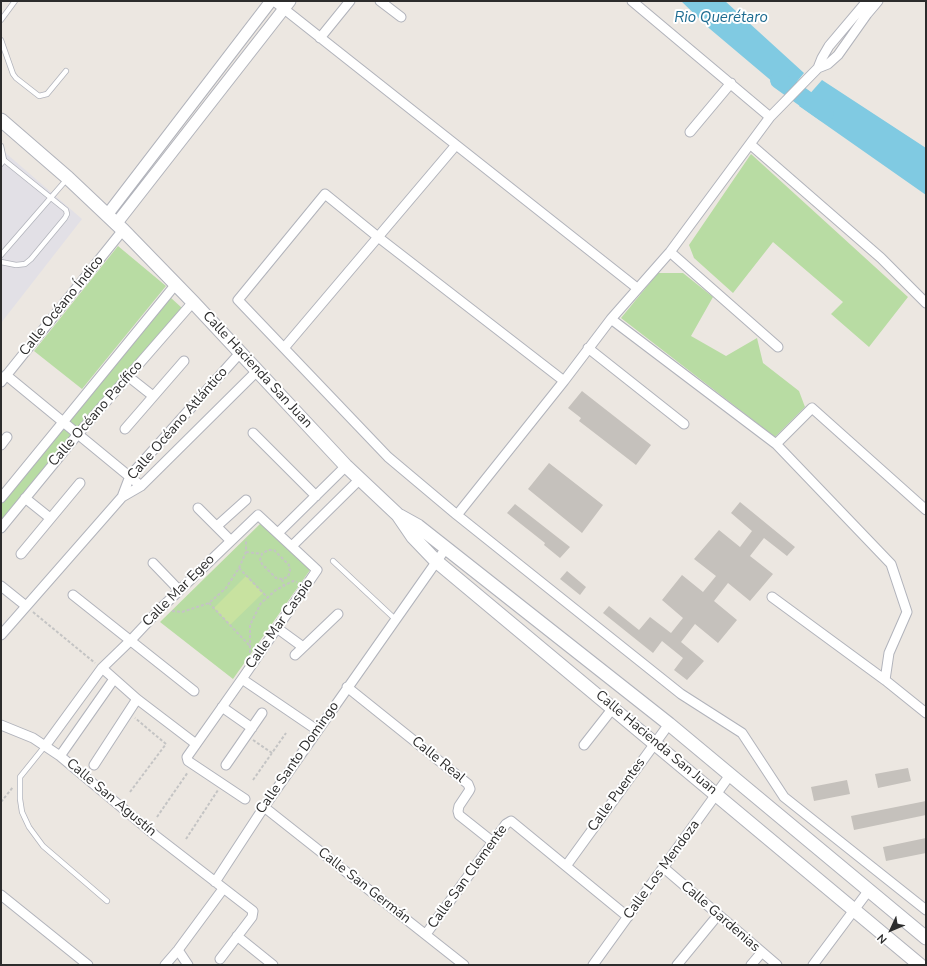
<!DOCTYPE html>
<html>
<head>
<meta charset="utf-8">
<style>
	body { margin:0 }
	#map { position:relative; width:927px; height:966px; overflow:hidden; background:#ece7e1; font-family:"Nunito Sans",sans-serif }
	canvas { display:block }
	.frame { position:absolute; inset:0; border:2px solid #2c2c2c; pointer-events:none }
	.north { position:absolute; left:871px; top:910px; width:40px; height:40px; -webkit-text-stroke:3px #fff; paint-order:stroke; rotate:226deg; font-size:11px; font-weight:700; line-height:16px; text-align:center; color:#2c2c2c }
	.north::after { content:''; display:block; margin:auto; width:14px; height:18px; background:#2c2c2c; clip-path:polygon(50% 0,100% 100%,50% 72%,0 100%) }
</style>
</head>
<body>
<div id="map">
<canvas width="927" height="966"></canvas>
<div class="frame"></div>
<div class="north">N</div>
</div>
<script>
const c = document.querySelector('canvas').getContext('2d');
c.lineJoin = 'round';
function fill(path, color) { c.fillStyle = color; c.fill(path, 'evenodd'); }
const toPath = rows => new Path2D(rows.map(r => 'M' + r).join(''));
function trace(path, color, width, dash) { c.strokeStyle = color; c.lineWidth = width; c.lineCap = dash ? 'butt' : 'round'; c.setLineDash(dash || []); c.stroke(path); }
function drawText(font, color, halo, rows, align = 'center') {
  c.font = font + ' "Nunito Sans",sans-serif'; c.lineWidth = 4; c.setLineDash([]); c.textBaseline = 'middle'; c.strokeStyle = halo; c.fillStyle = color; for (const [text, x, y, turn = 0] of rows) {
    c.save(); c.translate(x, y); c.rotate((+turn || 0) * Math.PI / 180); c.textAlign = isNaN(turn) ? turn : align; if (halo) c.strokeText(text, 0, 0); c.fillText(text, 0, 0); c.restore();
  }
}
const industrial = toPath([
	[1,149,82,219,1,323]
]);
const green = toPath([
	[751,154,908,297,869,347,831,314,843,302,773,242,733,293,694,258,689,245],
	[118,246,166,286,82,389,34,351],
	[658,273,683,273,713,297,691,336,726,356,757,338,763,363,799,391,805,407,775,437,621,318],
	[170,297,182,308,1,524,1,503,65,421],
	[261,523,310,570,233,679,160,622]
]);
const pitch = toPath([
	[246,576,263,593,230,625,214,608]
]);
const water = toPath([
	[681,1,725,1,804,73,787,94,710,29],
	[822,80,926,148,926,195,799,106]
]);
const river = toPath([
	[779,80,825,113]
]);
const building = toPath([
	[582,391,651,445,636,465,579,421,581,418,568,408],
	[549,463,603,505,582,533,528,489],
	[740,502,795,547,787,556,764,538,750,556,773,574,750,601,728,583,714,601,737,620,718,643,695,624,681,642,704,661,687,680,674,670,683,658,662,641,653,653,603,613,609,606,639,630,650,617,671,633,683,618,662,600,682,575,703,592,716,576,694,559,719,530,740,547,752,531,731,513],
	[515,504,570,547,560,558,544,545,545,543,507,513],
	[567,571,586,587,580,595,560,579],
	[908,768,911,781,878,788,875,774],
	[847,780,850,794,814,801,811,787],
	[926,801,926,815,854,830,851,816],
	[926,838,926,853,886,861,883,847]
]);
const path = toPath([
	[246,552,262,554,260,560,262,564,276,578,282,579,288,577,290,571,289,565,274,550,268,550,262,554],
	[239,568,267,597],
	[282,579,284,586],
	[209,603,249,645],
	[172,611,182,612,209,603,226,588,239,568,246,552,246,539],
	[33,612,95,663],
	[250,653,250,625,261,603,276,590,293,581,297,582],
	[253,740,272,753],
	[253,780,286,733],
	[130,792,166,744,135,718],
	[1,802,13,787],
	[157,817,188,772],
	[186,839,218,790]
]);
const service = toPath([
	[1,20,15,1],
	[1,40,13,74,16,78,39,96,47,94,66,71],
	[1,146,4,160,1,164],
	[1,255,67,179],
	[1,262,16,265,25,264,31,259,65,218,67,214,66,210,4,160],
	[333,561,395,619],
	[45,746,20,777,20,799,22,812,29,827,43,846,107,901]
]);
const minor = toPath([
	[274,1,637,288],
	[380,1,401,17],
	[632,1,770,117],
	[320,38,350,1],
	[818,68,822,58,829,46,867,1],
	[690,132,731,83],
	[750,144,881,258,926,303],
	[670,252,778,347],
	[611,319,776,444,891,564,907,612,889,653,885,680],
	[284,348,456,145],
	[588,348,684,424],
	[6,375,141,486],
	[129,377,153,396],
	[564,381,378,237,325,194,238,300,388,457,457,515,681,694,742,733,784,797,926,910],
	[1,382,123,230],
	[125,429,184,361],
	[253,433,316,496],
	[776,444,812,408,926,510],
	[1,445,7,437],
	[122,497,130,476,240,353],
	[1,498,176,284],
	[25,498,50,518],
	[198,508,230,540],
	[457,515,564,381,611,319,670,252,770,117,818,68,828,64,838,55,867,14,878,1],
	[217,526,246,500],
	[1,528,78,434,193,302],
	[278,533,346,466],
	[292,546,359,480],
	[21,554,80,483],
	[153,563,179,590],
	[1,586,26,606],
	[73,595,194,691],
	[772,597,885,680,926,713],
	[277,628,303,647],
	[1,635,122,497,141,486,257,371],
	[295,655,338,614],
	[102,668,137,699,196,744],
	[242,679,317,730],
	[347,687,468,784,470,789,469,791,459,806,458,811,459,815,493,842],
	[222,707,252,728],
	[1,725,33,738,60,756,156,836,253,911,252,917,220,959],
	[584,745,613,708],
	[45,746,102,668,131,640,160,609,258,515,317,570,242,679,187,757,188,761,245,799],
	[60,756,114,679],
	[94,765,137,699],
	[226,765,262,713],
	[264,807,464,965],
	[566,866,669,724],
	[664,868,777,965],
	[215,882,264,807,446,548],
	[1,895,88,965],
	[426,934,506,824,511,821,628,917],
	[237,936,273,965],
	[178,950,188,965],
	[165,965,178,950,223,889],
	[593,965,730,775],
	[677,965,718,915],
	[751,965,762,952],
	[813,965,869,890]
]);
const tertiary = toPath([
	[107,215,271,1],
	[116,224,290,1]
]);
const secondary = toPath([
	[1,120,68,178,123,230,193,302,346,466,398,515,413,537,436,561,920,965],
	[400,516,418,526,669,724,926,938]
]);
const streetNames = [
	["Calle Océano Índico",62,306,-51],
	["Calle Hacienda San Juan",257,370,47],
	["Calle Océano Pacífico",96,414,-49],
	["Calle Océano Atlántico",178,424,-49],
	["Calle Mar Egeo",179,591,-45],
	["Calle Mar Caspio",280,624,-55],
	["Calle Hacienda San Juan",656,743,40],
	["Calle Santo Domingo",298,758,-55],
	["Calle Real",438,760,39],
	["Calle Puentes",617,795,-54],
	["Calle San Agustín",111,798,40],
	["Calle Los Mendoza",662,870,-54],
	["Calle San Clemente",468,877,-54],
	["Calle San Germán",364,886,38],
	["Calle Gardenias",720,917,41]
];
const waterNames = [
	["Rio Querétaro",721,18]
];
fill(industrial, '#e2e0e6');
fill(green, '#b8dca3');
fill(pitch, '#c8e2a0');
fill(water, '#80cae2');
trace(river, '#80cae2', 18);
fill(building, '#c5c1bc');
trace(service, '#b1b3bb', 6);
trace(minor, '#b1b3bb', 11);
trace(tertiary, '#b1b3bb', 13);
trace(secondary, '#b1b3bb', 15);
trace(path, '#c4c4c4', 2, [3, 2]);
trace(service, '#fff', 4.5);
trace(minor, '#fff', 9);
trace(tertiary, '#fff', 11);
trace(secondary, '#fff', 13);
drawText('14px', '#2c2c2c', '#fff', streetNames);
drawText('italic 15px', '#1d6b90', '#fff', waterNames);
</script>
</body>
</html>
